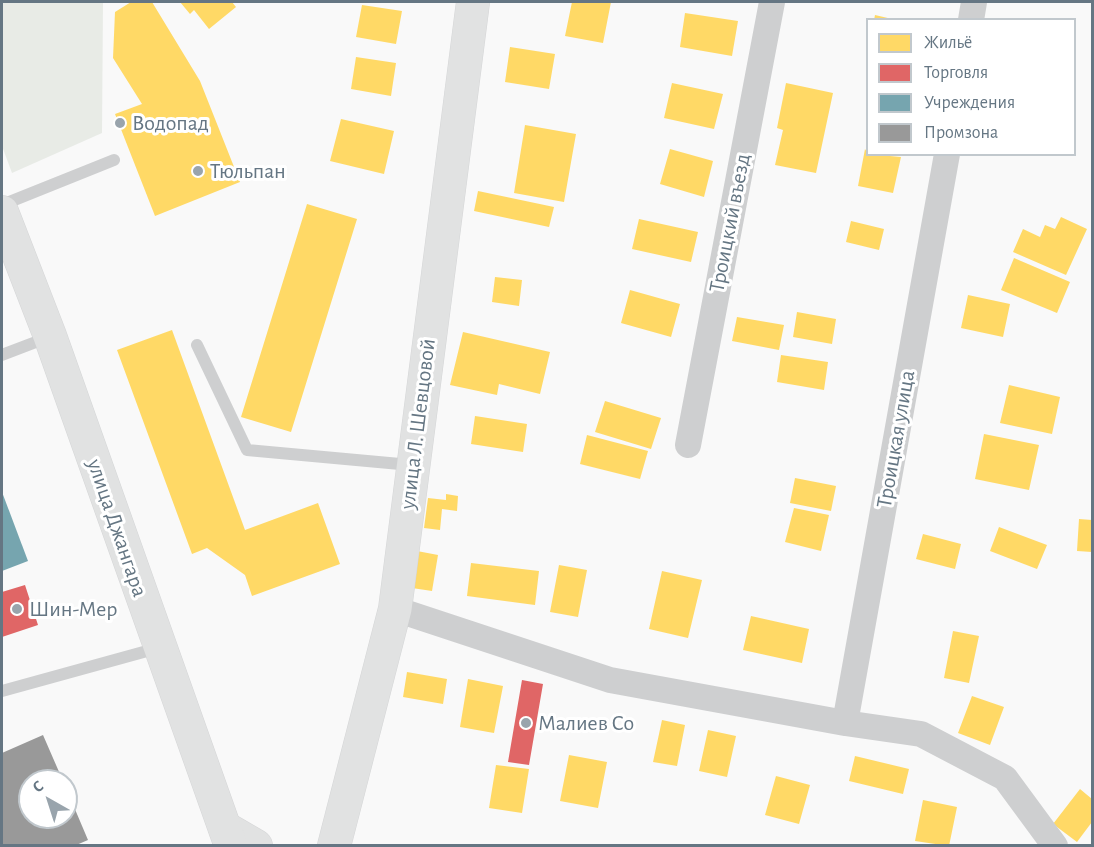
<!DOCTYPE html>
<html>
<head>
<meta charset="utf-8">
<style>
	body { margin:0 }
	#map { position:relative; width:1094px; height:847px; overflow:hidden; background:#f9f9f9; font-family:"Alegreya Sans",sans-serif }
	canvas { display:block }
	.frame { position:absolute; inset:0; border:3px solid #657683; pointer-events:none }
	.legend { position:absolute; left:866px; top:18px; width:210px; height:138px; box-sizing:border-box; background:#fff; border:2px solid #c1c8cd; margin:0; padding:8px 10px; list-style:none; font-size:18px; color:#657683 }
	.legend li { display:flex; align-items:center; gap:12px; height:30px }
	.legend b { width:30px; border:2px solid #c1c8cd }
	.north { position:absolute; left:18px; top:769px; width:60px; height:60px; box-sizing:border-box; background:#fff; border:2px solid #c1c8cd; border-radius:50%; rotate:321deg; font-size:16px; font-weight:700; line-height:24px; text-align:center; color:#657683 }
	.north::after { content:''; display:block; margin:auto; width:21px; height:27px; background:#99a4ac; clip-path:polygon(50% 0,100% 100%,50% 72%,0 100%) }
</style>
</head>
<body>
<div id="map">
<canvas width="1094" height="847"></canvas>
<div class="frame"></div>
<ul class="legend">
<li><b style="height:16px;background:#ffd966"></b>Жильё</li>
<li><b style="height:16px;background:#e06666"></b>Торговля</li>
<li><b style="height:16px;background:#76a5af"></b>Учреждения</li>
<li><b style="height:16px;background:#999"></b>Промзона</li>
</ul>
<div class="north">С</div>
</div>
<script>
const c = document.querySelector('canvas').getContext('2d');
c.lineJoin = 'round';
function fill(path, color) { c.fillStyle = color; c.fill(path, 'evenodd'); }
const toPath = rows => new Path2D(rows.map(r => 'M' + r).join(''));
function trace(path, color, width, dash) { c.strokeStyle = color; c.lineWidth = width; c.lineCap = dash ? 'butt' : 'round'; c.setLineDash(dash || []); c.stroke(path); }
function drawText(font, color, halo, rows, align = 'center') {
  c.font = font + ' "Alegreya Sans",sans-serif'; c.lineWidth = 6; c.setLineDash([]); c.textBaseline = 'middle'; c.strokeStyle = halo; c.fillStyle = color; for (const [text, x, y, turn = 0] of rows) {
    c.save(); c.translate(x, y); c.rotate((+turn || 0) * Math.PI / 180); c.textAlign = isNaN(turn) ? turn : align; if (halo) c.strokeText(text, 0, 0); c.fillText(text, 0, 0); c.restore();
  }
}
const green = toPath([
	[2,2,103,2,102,133,12,173,2,146]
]);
const homes = toPath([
	[131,2,152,2,200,81,240,182,155,216,115,114,142,104,113,58,115,12],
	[180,2,232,2,236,7,209,29,194,10,190,14],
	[572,2,611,2,603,43,565,36],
	[362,5,402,11,396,44,356,37],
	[685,13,738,21,732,56,680,47],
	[875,15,892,19,892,20,874,20],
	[510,47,555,54,549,89,505,82],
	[356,57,396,63,391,96,351,89],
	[672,83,723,94,714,129,664,118],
	[786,83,833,93,816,173,775,165,783,130,777,128],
	[341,119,394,131,384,174,330,161],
	[525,125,576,134,564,202,514,193],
	[670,149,713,161,704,197,660,184],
	[865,149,868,154,901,157,893,193,858,186],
	[478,191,554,207,549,227,474,211],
	[307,204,357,219,291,432,241,417],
	[1061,217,1087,229,1066,275,1013,252,1023,229,1040,237,1045,225,1055,229],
	[639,219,698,232,691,262,632,249],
	[851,221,884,229,879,250,846,242],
	[1014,258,1070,282,1057,313,1001,290],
	[495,277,522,280,519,306,492,302],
	[630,290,680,304,671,337,621,323],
	[968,295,1010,304,1003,337,961,328],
	[797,312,836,319,832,344,793,337],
	[737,317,784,325,779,350,732,341],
	[172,330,245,530,318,503,340,564,252,596,245,575,207,548,192,554,117,350],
	[463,332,550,352,540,394,499,384,497,395,450,385],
	[781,355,828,362,824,390,777,382],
	[1009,385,1060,397,1052,434,1000,423],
	[605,401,661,418,651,449,595,432],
	[475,416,527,424,523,452,471,444],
	[984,434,1039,445,1029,490,975,479],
	[587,435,648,451,640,479,580,464],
	[795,478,836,486,831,511,790,503],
	[446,494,458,496,457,511,442,509,440,530,424,528,428,498,446,500],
	[794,508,829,515,821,551,785,542],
	[1079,519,1092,520,1092,552,1077,551],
	[999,527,1047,545,1037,569,990,551],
	[923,534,961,544,955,569,916,559],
	[417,551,438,555,432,591,412,588],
	[471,563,539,571,535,605,467,596],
	[559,565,587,570,578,617,550,612],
	[662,571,702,580,688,638,649,629],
	[751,616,809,629,802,663,743,650],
	[953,631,979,636,969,683,944,678],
	[407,672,447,679,443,704,403,697],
	[468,679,503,686,494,733,460,727],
	[972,696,1004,707,990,745,958,733],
	[662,720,685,725,677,766,653,762],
	[708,730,736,736,727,777,699,771],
	[569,755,607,762,598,808,560,801],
	[855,756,909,769,903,794,849,781],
	[496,765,529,769,522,813,489,808],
	[776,776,810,785,799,824,765,815],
	[1080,789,1092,799,1092,822,1077,842,1053,824],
	[923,800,957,807,949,846,915,841]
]);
const shops = toPath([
	[25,585,38,625,2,637,2,592],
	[522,680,543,684,529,765,508,762]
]);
const public = toPath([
	[2,492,28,561,2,571]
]);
const industry = toPath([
	[43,735,63,781,30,781,30,817,66,817,66,788,88,840,74,846,2,846,2,753]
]);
const lane = toPath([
	[2,205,114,160],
	[197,345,247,450,411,465],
	[2,355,49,337],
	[2,691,158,648]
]);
const street = toPath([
	[971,20,974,2],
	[688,445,772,2],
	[395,609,610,680,845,723,921,734,1005,778,1055,846],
	[845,723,947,154]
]);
const secondary = toPath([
	[225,828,256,846],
	[334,846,395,609,473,2]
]);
const primary = toPath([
	[2,212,50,336,231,846]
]);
const markers = [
	[120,123,6,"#99a4ac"],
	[198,171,6,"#99a4ac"],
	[17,609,6,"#99a4ac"],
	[526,723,6,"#99a4ac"]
];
const poiNames = [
	["Водопад",132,123],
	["Тюльпан",210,171],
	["Шин-Мер",29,609],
	["Малиев Со",538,723]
];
const streetNames = [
	["Троицкий въезд",730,223,-79],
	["улица Л. Шевцовой",418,424,-83],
	["Троицкая улица",896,439,-80],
	["улица Джангара",117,528,71]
];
fill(green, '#e8ebe6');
fill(homes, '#ffd966');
fill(shops, '#e06666');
fill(public, '#76a5af');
fill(industry, '#999');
trace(secondary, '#d5d6d7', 34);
trace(primary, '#d5d6d7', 34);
trace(lane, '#cecfd0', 12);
trace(street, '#cecfd0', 26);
trace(secondary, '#e1e2e2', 33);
trace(primary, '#e1e2e2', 33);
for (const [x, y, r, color] of markers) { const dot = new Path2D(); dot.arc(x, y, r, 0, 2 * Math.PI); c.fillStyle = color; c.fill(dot); trace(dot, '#fff', 2); }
drawText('22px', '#657683', '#fff', poiNames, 'left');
drawText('22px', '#657683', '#fff', streetNames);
</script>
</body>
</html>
